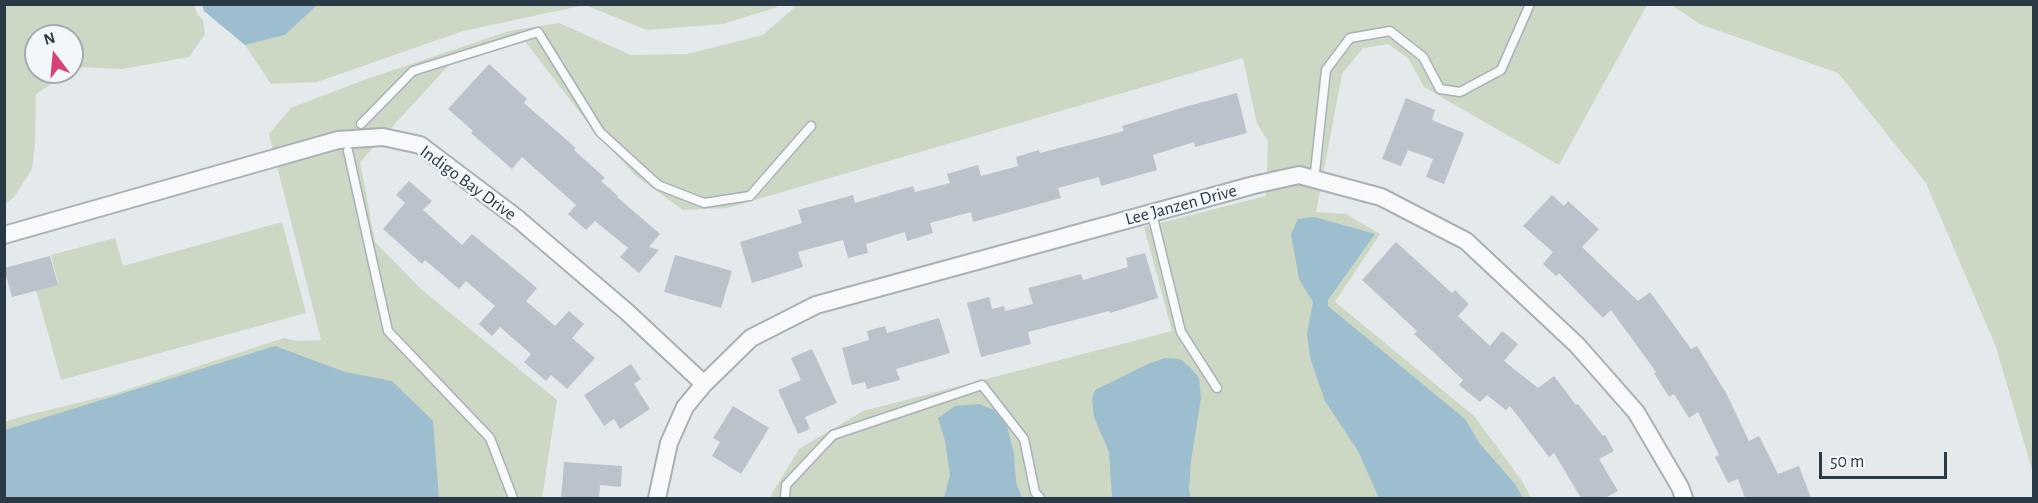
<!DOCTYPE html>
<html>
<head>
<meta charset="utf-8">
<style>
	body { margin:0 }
	#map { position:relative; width:2038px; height:503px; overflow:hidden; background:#e4e9ec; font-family:"Alegreya Sans",sans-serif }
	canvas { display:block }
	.frame { position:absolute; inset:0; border:6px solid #2a3946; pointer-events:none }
	.north { position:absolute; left:24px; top:24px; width:60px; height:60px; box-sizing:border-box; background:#f4f7f9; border:2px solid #a3abb1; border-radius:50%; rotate:344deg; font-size:16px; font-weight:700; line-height:24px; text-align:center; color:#2a3946 }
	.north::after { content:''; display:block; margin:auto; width:21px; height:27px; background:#d74375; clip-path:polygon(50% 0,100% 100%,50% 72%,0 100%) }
	.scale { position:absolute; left:1819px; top:452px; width:128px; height:27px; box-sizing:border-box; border:3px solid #2a3946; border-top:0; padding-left:8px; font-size:18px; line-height:21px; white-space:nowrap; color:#2a3946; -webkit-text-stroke:4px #f4f7f9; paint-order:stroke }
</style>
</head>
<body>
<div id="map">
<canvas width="2038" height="503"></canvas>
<div class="frame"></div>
<div class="north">N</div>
<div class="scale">50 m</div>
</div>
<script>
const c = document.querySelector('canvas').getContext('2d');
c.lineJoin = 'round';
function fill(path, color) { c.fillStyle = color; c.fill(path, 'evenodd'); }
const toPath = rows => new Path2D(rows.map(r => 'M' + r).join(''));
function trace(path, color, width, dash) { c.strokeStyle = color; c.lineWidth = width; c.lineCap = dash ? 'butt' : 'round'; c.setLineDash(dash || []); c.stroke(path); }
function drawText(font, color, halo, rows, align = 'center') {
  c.font = font + ' "Alegreya Sans",sans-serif'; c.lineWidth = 4.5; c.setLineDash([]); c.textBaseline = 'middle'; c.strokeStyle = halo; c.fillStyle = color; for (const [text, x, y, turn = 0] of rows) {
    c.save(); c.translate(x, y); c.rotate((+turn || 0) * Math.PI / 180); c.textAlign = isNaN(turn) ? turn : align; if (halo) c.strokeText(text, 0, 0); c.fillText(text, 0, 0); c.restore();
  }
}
const green = toPath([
	[5,4,194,5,198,15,203,20,205,34,189,57,122,69,77,67,72,71,72,36,36,36,36,72,70,72,36,94,35,143,32,169,14,197,5,204],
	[316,5,778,5,777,7,723,24,647,30,585,5,463,31,317,82,271,84,245,45,285,35,316,6],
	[797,5,1647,5,1559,165,1424,87,1408,58,1388,44,1363,48,1342,74,1316,212,1346,214,1380,234,1335,302,1474,416,1522,481,1531,498,771,498,771,495,799,449,863,411,1172,331,1144,227,1266,196,1268,141,1257,124,1243,58,727,208,683,210,636,176,594,131,525,41,448,66,360,162,375,242,422,290,557,400,542,498,5,498,4,422,24,416,114,394,284,338,297,341,321,340,269,134,291,108,361,81,509,31,559,23,631,55,687,54,763,35],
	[1672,5,2033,5,2033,473,1996,347,1926,183,1838,73,1700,24],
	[282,222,306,313,61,380,36,290,58,283,51,255,115,238,123,266]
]);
const water = toPath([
	[316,5,316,6,285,35,245,45,204,11,202,5],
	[1314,217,1375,234,1328,300,1328,306,1465,419,1480,444,1515,484,1523,498,1379,498,1358,451,1325,401,1310,357,1307,334,1313,302,1299,279,1291,234,1298,219],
	[275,346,345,372,392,381,433,421,439,498,5,498,5,430],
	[1166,358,1180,359,1190,367,1199,378,1201,398,1191,461,1189,489,1191,498,1112,498,1109,452,1094,417,1092,399,1095,390,1150,363],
	[979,404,994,410,1007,426,1014,454,1016,482,1022,498,944,498,950,475,945,441,938,418,955,406]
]);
const building = toPath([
	[489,64,527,99,524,103,576,148,574,150,605,178,601,181,618,196,617,197,660,234,649,247,659,250,639,273,620,257,628,248,595,221,586,230,568,214,576,205,522,157,512,169,471,133,473,131,448,109],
	[1237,93,1247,133,1195,147,1194,142,1153,155,1157,170,1101,186,1099,177,1058,188,1061,198,973,222,971,212,930,223,933,233,907,241,905,232,866,244,868,253,848,258,843,240,798,252,803,267,752,283,740,242,802,223,798,210,853,195,855,203,913,186,915,192,950,183,947,174,978,165,981,176,1018,166,1016,157,1039,150,1040,153,1124,131,1122,126,1188,106],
	[1406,98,1435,110,1432,120,1464,133,1444,184,1426,177,1433,159,1408,150,1401,166,1382,159],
	[409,181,432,201,423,210,462,245,472,234,537,288,526,301,555,326,569,311,584,324,572,338,595,358,567,389,551,375,546,381,524,362,531,354,500,327,492,336,479,324,495,306,466,281,459,289,425,260,422,264,383,229,405,203,396,195],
	[1552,195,1564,206,1568,201,1599,229,1582,247,1638,301,1650,292,1691,349,1697,346,1726,393,1749,441,1759,436,1778,474,1799,466,1811,498,1745,498,1738,479,1728,483,1715,457,1719,455,1698,412,1689,418,1674,394,1669,397,1654,373,1656,372,1611,310,1603,318,1559,273,1556,276,1543,264,1553,252,1523,226],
	[1396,242,1452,293,1455,290,1469,304,1458,316,1490,346,1502,331,1518,344,1504,361,1538,388,1554,376,1576,405,1578,404,1603,436,1605,435,1614,451,1599,459,1618,491,1605,498,1581,498,1554,453,1549,457,1510,406,1506,410,1487,395,1480,402,1459,385,1463,380,1414,334,1417,331,1362,280],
	[1145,253,1158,298,1110,313,1109,311,1028,332,1031,344,981,357,967,303,989,297,992,309,1004,306,1005,311,1033,304,1028,288,1081,274,1083,280,1128,267,1126,258],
	[675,255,732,271,721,308,664,292],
	[50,256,58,285,12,297,4,268],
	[939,318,950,353,896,369,900,380,867,389,865,382,852,385,842,348,869,340,867,331,885,326,887,333],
	[812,349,837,403,805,417,810,429,798,434,778,390,801,380,791,358],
	[631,364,641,379,634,384,650,409,620,429,614,419,604,426,584,395],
	[733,406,769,428,741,474,712,456,720,442,713,438],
	[564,462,622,466,621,487,600,485,599,498,561,498]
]);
const service = toPath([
	[361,124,413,71,538,32,600,132,658,185,704,203,750,196,811,126],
	[348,151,388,331,490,438,513,498],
	[1315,172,1326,70,1350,38,1390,31,1423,57,1440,89,1460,92,1501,70,1530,4],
	[1153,218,1181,332,1217,388],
	[785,498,786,485,833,435,982,385,1024,439,1035,492,1040,498]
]);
const minor = toPath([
	[4,235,338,140,383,137,420,145,518,219,627,312,704,384],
	[657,498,669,443,685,407,704,384,751,338,816,305,1254,185,1299,175,1381,197,1466,241,1577,345,1636,412,1680,487,1684,498]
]);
const streetNames = [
	["Indigo Bay Drive",468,183,36],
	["Lee Janzen Drive",1181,205,-15]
];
fill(green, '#ccd7c4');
fill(water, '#9dbece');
fill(building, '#bac3cb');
trace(service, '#a8b1b7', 11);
trace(minor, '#a8b1b7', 20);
trace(service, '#f7f9fa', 8);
trace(minor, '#f7f9fa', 16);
drawText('18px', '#2a3946', '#f4f7f9', streetNames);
</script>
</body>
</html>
